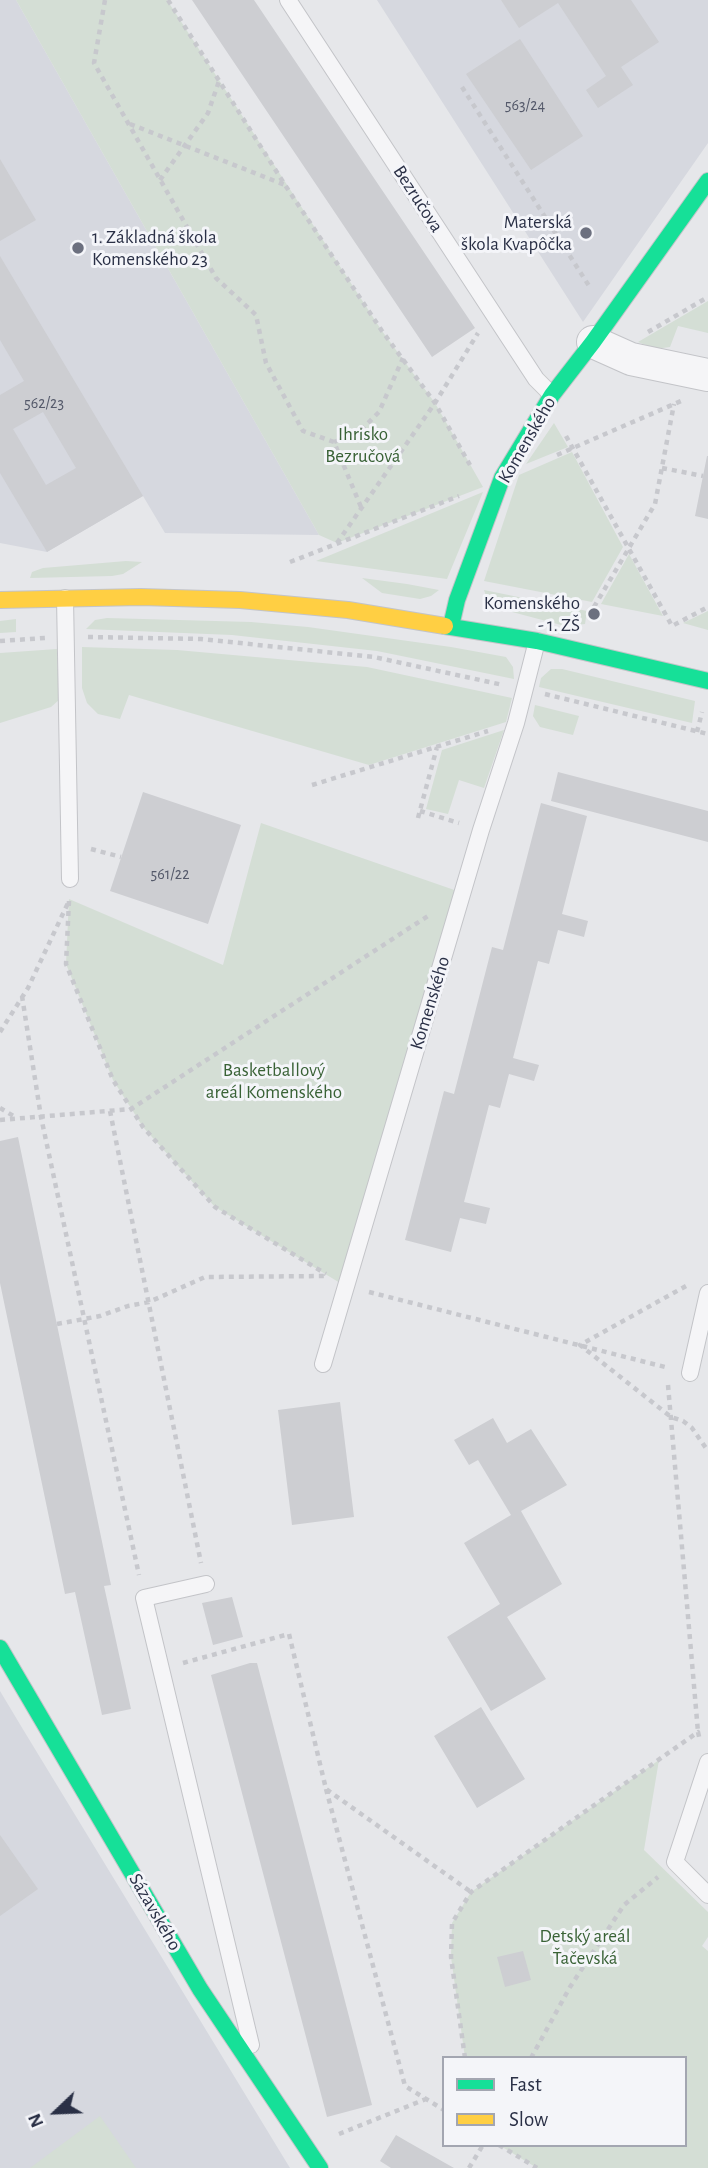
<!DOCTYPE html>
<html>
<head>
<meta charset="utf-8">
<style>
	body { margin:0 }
	#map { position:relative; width:708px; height:2168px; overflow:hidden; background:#e6e7ea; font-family:"Alegreya Sans",sans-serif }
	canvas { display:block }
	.legend { position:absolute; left:442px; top:2056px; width:245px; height:91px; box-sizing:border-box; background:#f4f5f9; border:2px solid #a3a6b1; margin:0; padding:9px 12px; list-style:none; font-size:21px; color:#2a3046 }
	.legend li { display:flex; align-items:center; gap:14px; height:35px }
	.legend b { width:35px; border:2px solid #a3a6b1 }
	.north { position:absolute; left:21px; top:2077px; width:70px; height:70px; -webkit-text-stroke:5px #f4f5f9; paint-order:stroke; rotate:247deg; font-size:19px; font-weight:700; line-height:28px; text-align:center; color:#2a3046 }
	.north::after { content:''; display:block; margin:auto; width:24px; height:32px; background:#2a3046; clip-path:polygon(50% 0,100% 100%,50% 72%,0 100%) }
</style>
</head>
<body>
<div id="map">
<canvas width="708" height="2168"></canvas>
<ul class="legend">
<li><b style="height:9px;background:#16e098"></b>Fast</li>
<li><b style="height:9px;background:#ffcf43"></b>Slow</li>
</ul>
<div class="north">N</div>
</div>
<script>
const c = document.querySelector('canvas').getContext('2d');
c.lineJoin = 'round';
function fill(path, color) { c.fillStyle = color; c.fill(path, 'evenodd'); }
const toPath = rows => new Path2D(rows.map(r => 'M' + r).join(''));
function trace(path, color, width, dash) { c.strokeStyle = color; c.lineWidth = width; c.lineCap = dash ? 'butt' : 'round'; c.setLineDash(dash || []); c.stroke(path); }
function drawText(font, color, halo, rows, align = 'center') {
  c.font = font + ' "Alegreya Sans",sans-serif'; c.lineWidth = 6; c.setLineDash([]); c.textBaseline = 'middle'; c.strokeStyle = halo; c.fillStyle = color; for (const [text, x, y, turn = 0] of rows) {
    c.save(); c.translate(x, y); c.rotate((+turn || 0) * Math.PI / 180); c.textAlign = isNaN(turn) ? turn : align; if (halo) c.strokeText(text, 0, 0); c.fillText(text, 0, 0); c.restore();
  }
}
const built = toPath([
	[0,0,16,0,319,535,165,533,143,496,47,552,0,543],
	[377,0,708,0,708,143,583,322],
	[0,1691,24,1731,290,2168,0,2168]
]);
const green = toPath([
	[16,0,167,0,382,331,435,403,483,487,337,543,319,535],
	[708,301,708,333,678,326,670,347,656,349,638,342],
	[554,423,568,447,526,464],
	[572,452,623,547,592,602,484,581,519,475],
	[483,492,447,579,316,561],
	[629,554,663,616,601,604],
	[126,561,142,562,123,574,112,576,30,578,32,572,43,568],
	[362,578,407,584,439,590,431,596,420,599,382,593],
	[484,590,587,611,585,624,565,626,497,608,488,602],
	[708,611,708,630,683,623],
	[107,618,251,622,308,627,451,647,506,657,513,667,514,679,377,651,232,635,86,629,95,620],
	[16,619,16,632,0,633,0,621],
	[82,647,177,650,367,667,512,698,506,722,369,765,129,695,120,719,98,714,87,703,82,688],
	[57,649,59,700,51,707,0,723,0,653],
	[551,669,562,669,695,701,692,723,539,687,541,678],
	[535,705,579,716,573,735,540,727,533,716],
	[504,730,484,788,459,780,448,814,426,809,442,750],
	[261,823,463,893,345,1286,215,1207,143,1127,113,1080,66,964,69,899,223,965],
	[659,1760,644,1850,708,1912,708,1937,702,1946,708,1951,708,2168,537,2168,499,2145,685,2145,685,2058,465,2058,451,1957,452,1923,471,1892],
	[100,2116,136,2168,30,2168]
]);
const building = toPath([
	[192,0,254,0,475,328,432,357],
	[501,0,631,0,659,42,621,67,633,85,598,108,586,90,606,76,558,3,519,28],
	[520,39,583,136,531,170,466,74],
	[0,159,36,220,0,241],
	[0,256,143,496,47,552,0,473,0,395,24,381,0,340],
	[43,412,76,468,46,485,13,429],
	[707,456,708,456,708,519,695,516],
	[558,772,708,811,708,842,551,801],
	[143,792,241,825,208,924,110,891],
	[541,803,587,816,562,914,588,921,584,937,558,930,549,964,538,961,513,1058,539,1065,534,1081,509,1074,500,1108,489,1105,464,1202,490,1208,486,1224,460,1218,451,1252,405,1240,444,1091,454,1094,492,947,503,950],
	[18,1137,111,1585,104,1586,131,1709,102,1715,75,1592,65,1594,0,1283,0,1141],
	[340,1402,354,1517,292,1525,278,1410],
	[493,1418,507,1443,531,1429,567,1485,521,1511,562,1584,507,1617,546,1679,491,1711,447,1637,500,1604,464,1543,511,1515,478,1460,469,1465,454,1440],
	[232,1597,243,1637,213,1645,202,1603],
	[250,1663,257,1663,372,2105,327,2117,211,1675],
	[481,1707,525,1779,477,1808,434,1736],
	[0,1835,38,1889,0,1916],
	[523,1951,531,1980,505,1987,497,1957],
	[396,2135,408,2142,454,2168,391,2168,380,2161]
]);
const path = toPath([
	[105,0,94,63,216,278,256,315,266,363,303,431,334,442,361,507],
	[168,0,285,185,382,331,435,403,470,465],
	[462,87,591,289],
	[130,124,285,185],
	[160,180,208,113,219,81],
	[648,332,708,297],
	[566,436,672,626,708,607],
	[334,442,358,433,379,412,403,358],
	[557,455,681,401],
	[662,468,703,476],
	[337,543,435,403,478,333],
	[290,562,459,496],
	[594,607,655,504,674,404],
	[88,637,201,639,374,657,503,685],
	[0,641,45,638],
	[545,694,708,734],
	[697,732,702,712],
	[312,785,488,731],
	[420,811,459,823],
	[418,818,437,747],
	[91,849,121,857],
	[69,901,66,964,113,1080,143,1127,215,1207,326,1274],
	[22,996,41,1117,139,1575],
	[0,1032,28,988,68,903],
	[0,1108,17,1118],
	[110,1111,201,1563],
	[0,1120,131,1109,431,914],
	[686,1286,580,1345,671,1417,683,1421,692,1428,708,1451],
	[369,1292,669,1368],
	[57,1324,100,1316,128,1306,149,1302,205,1277,325,1276],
	[668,1385,698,1732],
	[183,1663,289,1634,326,1789,471,1892],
	[326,1789,405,2086,444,2110],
	[465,2058,451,1957,452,1923,471,1892,698,1732,700,1741],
	[531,2058,570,1987,624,1905,658,1877],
	[339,2134,426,2099],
	[499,2145,537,2168],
	[469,2168,483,2145]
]);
const lane = toPath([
	[288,0,536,379,552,395],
	[65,598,70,879],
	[323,1364,481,830,516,723,537,641],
	[690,1373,708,1293],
	[206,1584,144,1598,251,2045],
	[708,1762,675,1862,708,1895]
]);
const street = toPath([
	[593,342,631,359,708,375]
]);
const fast = toPath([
	[445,626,537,641,708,681],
	[451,626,457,600,502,478,552,395,593,342,708,181],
	[0,1648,200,1989,320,2168]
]);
const slow = toPath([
	[0,600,141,597,240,600,348,610,445,626]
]);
const markers = [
	[586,233,7,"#6c707f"],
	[78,248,7,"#6c707f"],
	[594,614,7,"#6c707f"]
];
const numberNames = [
	["563/24",525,105],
	["562/23",44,403],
	["561/22",170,874]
];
const streetNames = [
	["Bezručova",418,199,57],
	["Komenského",527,440,-60],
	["Komenského",430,1003,-73],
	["Sázavského",155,1912,60]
];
const poiNames = [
	["Materská",572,222],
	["škola Kvapôčka",572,244],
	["1. Základná škola",92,237,"left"],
	["Komenského 23",92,259,"left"],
	["Komenského",580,603],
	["- 1. ZŠ",580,625]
];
const parkNames = [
	["Ihrisko",363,434],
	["Bezručová",363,456],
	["Basketballový",274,1070],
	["areál Komenského",274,1092],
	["Detský areál",585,1936],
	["Ťačevská",585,1958]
];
fill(built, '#d6d8df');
fill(green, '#d4ded5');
fill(building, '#cdced2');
trace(lane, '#c3c4c8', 18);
trace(street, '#c3c4c8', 34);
trace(fast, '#c3c4c8', 18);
trace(slow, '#c3c4c8', 18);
trace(path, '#c7c8cd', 4.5, [5, 5]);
trace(lane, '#f5f5f7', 16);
trace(street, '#f5f5f7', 32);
trace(fast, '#16e098', 16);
trace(slow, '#ffcf43', 16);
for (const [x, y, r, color] of markers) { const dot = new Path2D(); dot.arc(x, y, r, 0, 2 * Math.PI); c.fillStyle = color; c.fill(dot); trace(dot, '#f4f5f9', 2.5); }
drawText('16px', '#54596a', null, numberNames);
drawText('19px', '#2a3046', '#f4f5f9', streetNames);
drawText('19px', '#2a3046', '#f4f5f9', poiNames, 'right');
drawText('19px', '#396236', '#f4f5f9', parkNames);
</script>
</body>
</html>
